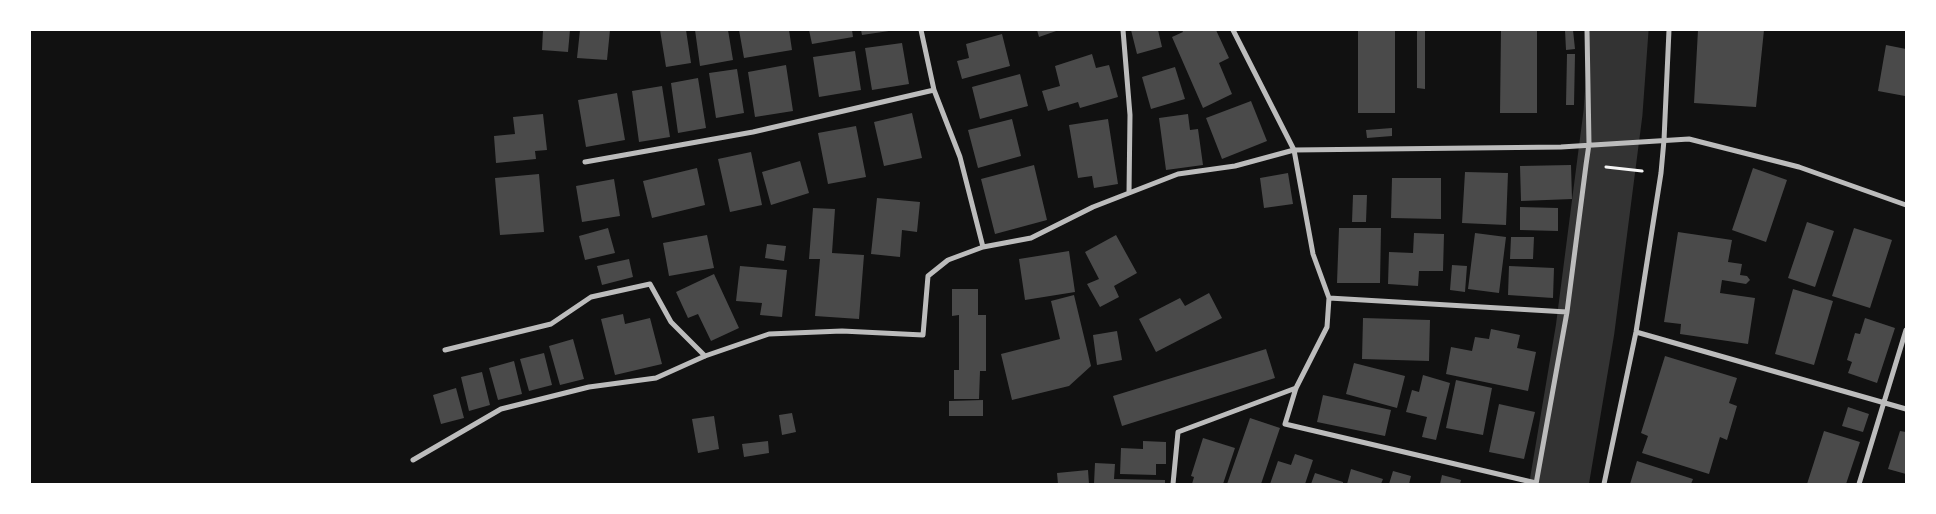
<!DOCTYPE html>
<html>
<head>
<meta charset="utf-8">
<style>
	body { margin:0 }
	#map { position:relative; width:1936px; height:514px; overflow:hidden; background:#111; font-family:"Sofia Sans Condensed",sans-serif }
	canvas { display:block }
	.frame { position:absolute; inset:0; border:31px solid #fff; pointer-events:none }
</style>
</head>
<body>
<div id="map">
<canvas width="1936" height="514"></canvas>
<div class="frame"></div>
</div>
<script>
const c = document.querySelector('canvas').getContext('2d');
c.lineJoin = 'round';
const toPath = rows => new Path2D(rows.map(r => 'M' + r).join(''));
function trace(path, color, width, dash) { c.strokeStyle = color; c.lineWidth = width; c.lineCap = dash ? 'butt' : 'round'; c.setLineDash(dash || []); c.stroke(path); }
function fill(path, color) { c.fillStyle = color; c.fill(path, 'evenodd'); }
const river = toPath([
	[1559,484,1585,330,1613,113,1619,30]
]);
const building = toPath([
	[543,30,570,30,568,52,542,50],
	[580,30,610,30,607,60,577,58],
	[660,30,686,30,691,63,666,67],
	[695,30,728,30,733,60,700,66],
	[739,30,789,30,792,50,744,58],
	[809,30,852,30,853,37,812,44],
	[861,30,889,30,889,31,862,35],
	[1037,30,1059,30,1039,37],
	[1131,30,1158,30,1162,47,1137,54],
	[1182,30,1216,30,1229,58,1219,63,1232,94,1203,108,1172,37,1183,32],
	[1395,30,1395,113,1358,113,1358,31],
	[1417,30,1425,30,1425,89,1417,88],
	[1501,30,1537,30,1537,113,1500,113],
	[1565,30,1573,30,1575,49,1566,50],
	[1698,30,1764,30,1756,107,1694,103],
	[1002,34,1010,66,962,79,957,61,969,58,966,44],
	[902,43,909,84,872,90,865,48],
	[1886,45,1906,49,1905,96,1878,91],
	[855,51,861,90,819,97,813,57],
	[1092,54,1096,68,1109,65,1118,97,1080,108,1078,102,1048,111,1042,91,1060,86,1055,66],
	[1567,54,1575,54,1574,105,1566,105],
	[786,65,793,111,755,117,748,72],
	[1175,67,1185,99,1151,109,1142,77],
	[737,69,744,113,716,118,709,73],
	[1020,74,1028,106,980,119,972,87],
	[698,78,706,128,678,133,671,83],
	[662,86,670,137,639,142,632,91],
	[617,93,625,140,586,147,578,100],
	[1251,101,1267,141,1222,159,1206,118],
	[912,113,922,158,884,166,874,122],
	[543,114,547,150,535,151,536,159,496,163,494,136,515,134,513,117],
	[1188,114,1190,130,1198,129,1203,165,1166,170,1159,118],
	[1012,119,1021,156,978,168,968,130],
	[1108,119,1118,184,1094,188,1092,176,1078,178,1069,125],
	[856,126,866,177,828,184,818,133],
	[1392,128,1392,136,1367,138,1366,130],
	[751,152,762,205,730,212,718,159],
	[800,161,809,193,771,205,762,172],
	[1034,165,1047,220,995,234,981,179],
	[1571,165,1572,199,1521,201,1520,166],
	[697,168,705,205,652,218,643,181],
	[1753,168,1787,180,1766,242,1732,230],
	[1465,172,1508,173,1506,225,1462,223],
	[1288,173,1293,204,1264,208,1260,178],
	[539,174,544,232,500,235,495,178],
	[1392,178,1441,178,1441,219,1391,218],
	[614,179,620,216,582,222,576,186],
	[1353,195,1367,195,1366,222,1352,222],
	[877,198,920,202,917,232,902,230,900,257,871,254],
	[1520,207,1558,208,1558,231,1520,230],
	[813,208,835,209,832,253,864,255,859,319,815,316,820,259,809,259],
	[1807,222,1834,231,1815,287,1788,278],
	[608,228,615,253,585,260,579,236],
	[1339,228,1381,228,1380,283,1337,283],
	[1854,228,1892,240,1870,308,1832,296],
	[1678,232,1732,240,1728,262,1742,264,1740,275,1747,276,1750,280,1746,284,1722,280,1720,293,1755,298,1748,344,1680,334,1681,324,1664,322],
	[1414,233,1444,234,1443,271,1419,271,1418,286,1388,284,1389,252,1413,253],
	[1475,233,1506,237,1499,293,1468,289],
	[707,235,714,268,669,276,663,243],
	[1116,235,1137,273,1114,286,1119,297,1100,307,1087,284,1099,279,1085,252],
	[1511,237,1534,237,1533,259,1510,259],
	[767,244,786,246,784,261,765,258],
	[1069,251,1075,292,1025,300,1019,259],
	[629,259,633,277,602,285,597,266],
	[1452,265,1467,266,1465,292,1450,290],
	[740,266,787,270,782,317,760,315,762,303,736,301],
	[1509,266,1554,268,1553,298,1508,295],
	[714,274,739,328,711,341,698,314,688,318,676,292],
	[952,289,978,289,978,315,986,315,986,371,980,371,979,399,954,399,954,370,959,370,959,315,952,316],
	[1793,289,1833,301,1814,365,1775,354],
	[1209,293,1222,318,1156,352,1139,319,1180,298,1185,306],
	[1074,295,1091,366,1069,386,1012,400,1001,354,1060,339,1051,301],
	[623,314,625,324,650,318,662,364,615,375,601,319],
	[1363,318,1430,320,1429,361,1362,359],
	[1865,318,1895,328,1877,383,1848,373,1852,362,1847,360,1855,333,1860,334],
	[1491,329,1520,335,1517,348,1536,352,1528,391,1446,374,1451,347,1472,351,1475,337,1489,339],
	[1117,331,1122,360,1097,365,1093,335],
	[573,339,584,379,560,385,549,346],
	[1266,349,1275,378,1122,426,1113,396],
	[544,353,552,385,529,391,520,359],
	[1665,356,1737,378,1729,403,1737,406,1727,440,1720,437,1709,474,1642,453,1648,436,1641,433],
	[514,361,522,394,498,400,489,368],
	[1354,363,1405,376,1397,408,1346,394],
	[482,372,490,405,469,411,461,377],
	[1423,375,1450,383,1436,440,1422,437,1427,417,1406,412,1412,390,1419,392],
	[1456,380,1492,388,1483,435,1446,428],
	[456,388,464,418,441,424,433,395],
	[1323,395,1391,410,1385,436,1317,422],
	[983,400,983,416,949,416,949,401],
	[1499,404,1535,412,1524,459,1489,452],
	[1848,407,1869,414,1863,432,1842,426],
	[792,413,796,432,782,435,779,415],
	[714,416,719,449,698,453,692,419],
	[1250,418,1280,428,1261,484,1227,484],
	[1824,431,1860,442,1846,484,1807,484],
	[1900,431,1906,432,1906,474,1888,469],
	[1203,438,1235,448,1223,484,1192,484,1194,477,1191,476],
	[768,441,769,453,744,457,742,444],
	[1143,441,1166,442,1166,464,1156,464,1156,475,1120,474,1121,448,1143,449],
	[1295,454,1313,460,1305,484,1270,484,1278,461,1291,465],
	[1637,461,1693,479,1691,484,1630,484],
	[1095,463,1115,464,1114,479,1165,480,1165,484,1094,484],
	[1351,469,1383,479,1381,484,1347,484],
	[1088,470,1089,484,1058,484,1057,473],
	[1393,471,1411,476,1409,484,1389,484],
	[1315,473,1343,482,1343,484,1311,484],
	[1442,475,1461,480,1460,484,1440,484]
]);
const path = toPath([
	[1606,167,1642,171]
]);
const minor = toPath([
	[921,30,934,90,960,157,983,247],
	[1123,30,1130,115,1129,193],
	[1233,30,1294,150,1313,254,1329,298,1327,327,1296,388,1285,424,1536,483],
	[585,162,753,132,934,90],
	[1329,298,1567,312],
	[1636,332,1906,409],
	[445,350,551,324,591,297,650,284,671,322,705,356],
	[413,460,501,409,589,387,656,378,705,356,769,334,842,331,923,335,928,276,948,260,983,247,1031,238,1093,207,1178,174,1235,166,1294,150,1561,147,1689,139,1799,167,1906,205],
	[1173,484,1178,432,1296,388],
	[1536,484,1567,312,1586,165,1589,144,1587,30],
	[1604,484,1636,332,1661,173,1664,140,1669,30],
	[1859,484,1906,330]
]);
trace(river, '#333', 59);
fill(building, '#4a4a4a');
trace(path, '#f5f5f5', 3);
trace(minor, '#bcbcbc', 5);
</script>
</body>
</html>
